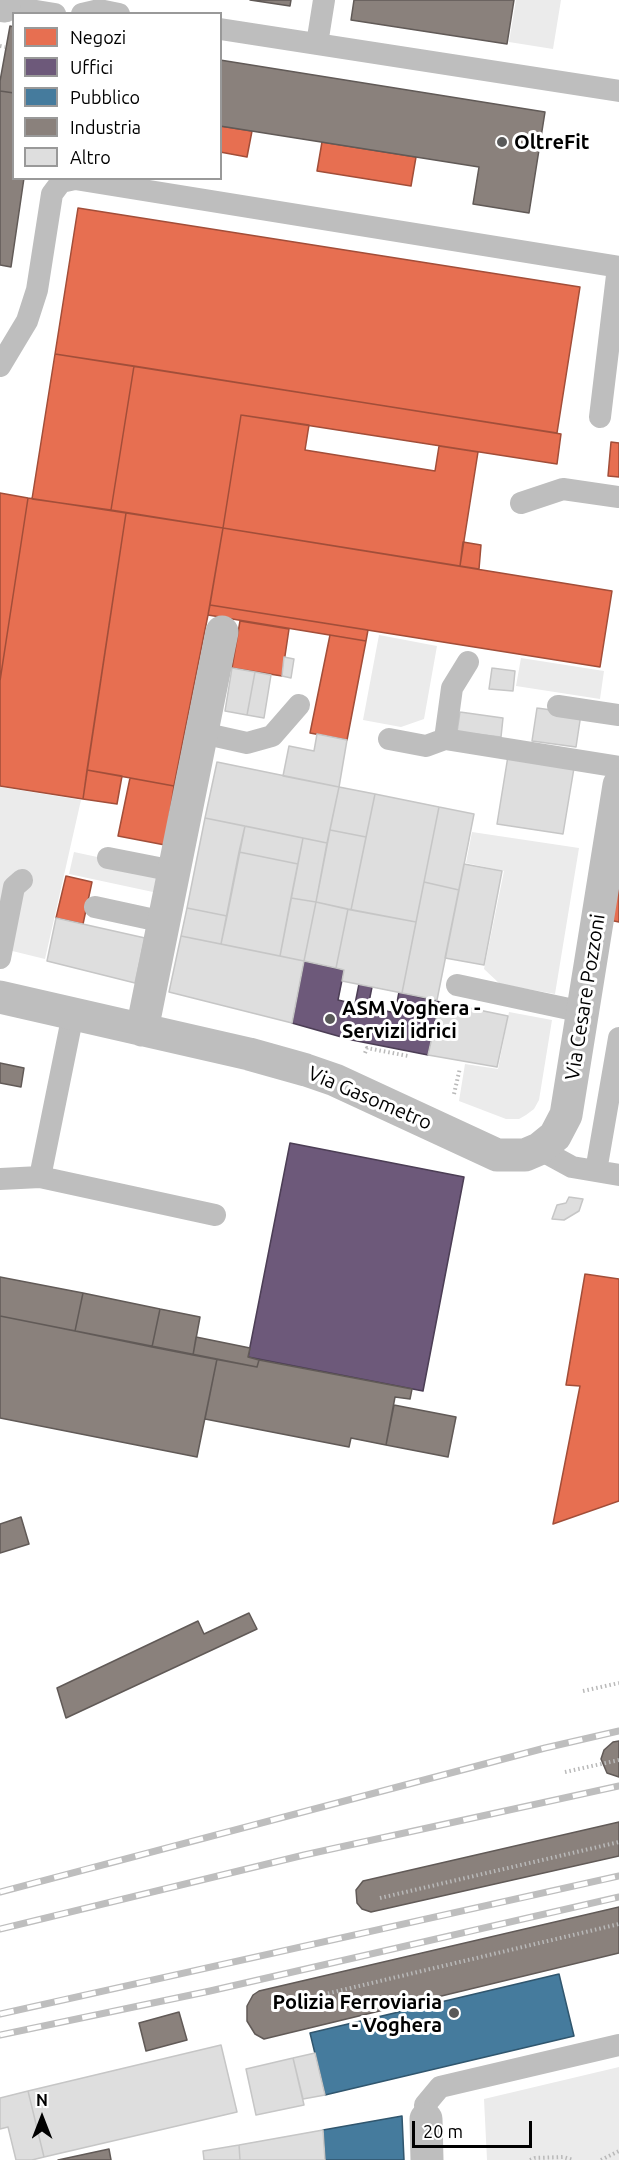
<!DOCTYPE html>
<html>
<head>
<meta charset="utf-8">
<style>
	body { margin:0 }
	#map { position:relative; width:619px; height:2160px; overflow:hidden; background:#fff; font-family:Ubuntu,sans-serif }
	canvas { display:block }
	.legend { position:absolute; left:12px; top:12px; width:210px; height:168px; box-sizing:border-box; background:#fff; border:2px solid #999; margin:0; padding:8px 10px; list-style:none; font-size:18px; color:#000 }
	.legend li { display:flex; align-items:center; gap:12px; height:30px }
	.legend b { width:30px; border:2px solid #999 }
	.north { position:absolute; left:12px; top:2088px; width:60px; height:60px; -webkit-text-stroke:4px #fff; paint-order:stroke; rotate:0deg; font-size:16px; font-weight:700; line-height:24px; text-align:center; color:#000 }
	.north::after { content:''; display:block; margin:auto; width:21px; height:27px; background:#000; clip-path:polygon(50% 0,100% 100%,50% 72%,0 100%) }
	.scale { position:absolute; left:412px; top:2121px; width:120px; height:27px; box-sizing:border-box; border:3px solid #000; border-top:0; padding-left:8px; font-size:18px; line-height:21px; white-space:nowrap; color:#000; -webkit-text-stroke:4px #fff; paint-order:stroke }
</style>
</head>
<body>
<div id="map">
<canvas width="619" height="2160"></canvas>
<ul class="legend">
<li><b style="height:16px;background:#e76f51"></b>Negozi</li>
<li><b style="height:16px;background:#6d597a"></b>Uffici</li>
<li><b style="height:16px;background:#457b9d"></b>Pubblico</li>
<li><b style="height:16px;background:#8a817c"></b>Industria</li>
<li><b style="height:16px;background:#dedede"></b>Altro</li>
</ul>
<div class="north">N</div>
<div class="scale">20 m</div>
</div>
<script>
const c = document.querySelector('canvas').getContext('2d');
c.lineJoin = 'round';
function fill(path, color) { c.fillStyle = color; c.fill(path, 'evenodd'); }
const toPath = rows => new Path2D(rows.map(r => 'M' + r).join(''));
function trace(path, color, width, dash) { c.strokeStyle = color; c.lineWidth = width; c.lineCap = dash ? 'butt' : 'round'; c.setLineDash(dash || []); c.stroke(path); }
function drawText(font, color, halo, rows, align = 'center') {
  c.font = font + ' Ubuntu,sans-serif'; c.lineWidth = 6; c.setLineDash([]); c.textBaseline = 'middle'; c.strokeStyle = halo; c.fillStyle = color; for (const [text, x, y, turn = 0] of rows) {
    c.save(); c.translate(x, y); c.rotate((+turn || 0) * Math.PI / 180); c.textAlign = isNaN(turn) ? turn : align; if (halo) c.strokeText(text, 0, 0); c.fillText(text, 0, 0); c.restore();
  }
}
const green = toPath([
	[516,0,561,0,553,49,509,42],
	[379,635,437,646,424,719,401,727,363,720],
	[521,658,604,671,600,699,516,686],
	[0,787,81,800,45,959,0,948],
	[472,832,579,848,555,994,500,984,484,969,504,871,466,863],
	[74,852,158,870,153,892,69,874],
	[509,1012,552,1020,539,1100,534,1109,526,1115,519,1119,506,1119,459,1101,465,1064,498,1069],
	[619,2067,619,2160,487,2160,484,2099]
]);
const shops = toPath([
	[220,126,252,131,247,157,220,152,220,126],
	[322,142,416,157,411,186,317,171,322,142],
	[78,208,580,287,557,433,55,354,78,208],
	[55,354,134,366,111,510,32,499,55,354],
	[134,366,561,434,557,464,241,415,223,528,111,510,134,366],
	[241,415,309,425,305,450,435,471,439,446,478,452,460,566,223,528,241,415],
	[611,442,619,443,619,477,608,476,611,442],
	[0,493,28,498,0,681,0,493],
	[28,498,126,513,83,799,0,786,0,681,28,498],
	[126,513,223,528,208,615,174,786,87,770,126,513],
	[223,528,612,591,600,667,210,605,223,528],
	[463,542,481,545,479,569,460,566,463,542],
	[210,605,368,630,366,641,208,615,210,605],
	[240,621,289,629,282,676,232,668,240,621],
	[330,635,366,641,347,740,310,733,330,635],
	[87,770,122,776,117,804,83,799,87,770],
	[130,778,174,786,165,845,118,836,130,778],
	[619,860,619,922,609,920,619,860],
	[66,876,92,882,83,924,56,918,66,876],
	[585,1274,619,1279,619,1501,553,1524,580,1386,566,1385,585,1274]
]);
const offices = toPath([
	[304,961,344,970,338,1000,395,1013,399,992,440,1002,428,1055,352,1040,292,1023,304,961],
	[359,984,372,987,368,1007,355,1004,359,984],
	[290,1143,464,1177,423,1391,248,1357,290,1143]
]);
const public = toPath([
	[559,1974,574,2036,325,2095,310,2033,559,1974],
	[402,2116,404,2160,325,2160,323,2130,402,2116]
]);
const industry = toPath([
	[250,0,291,0,290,6,250,0],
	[354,0,514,0,507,44,351,20,354,0],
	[10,26,14,27,14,93,0,91,0,81,10,26],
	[220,60,545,112,529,213,473,204,479,167,220,126,220,60],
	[0,91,14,93,14,178,24,178,11,267,0,265,0,91],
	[0,1063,24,1068,21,1087,0,1083,0,1063],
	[0,1277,83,1293,75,1331,0,1316,0,1277],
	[83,1293,160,1309,152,1347,75,1331,83,1293],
	[160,1309,200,1317,193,1355,152,1347,160,1309],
	[0,1316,217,1359,197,1457,0,1418,0,1316],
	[196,1337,250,1348,248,1357,259,1360,257,1367,193,1355,196,1337],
	[217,1359,257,1367,259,1360,412,1389,410,1399,395,1397,386,1445,351,1438,349,1447,205,1419,217,1359],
	[394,1405,456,1417,448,1457,386,1445,394,1405],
	[21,1517,29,1544,0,1553,0,1524,21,1517],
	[249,1613,257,1629,66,1718,57,1688,198,1621,204,1634,249,1613],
	[619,1741,619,1777,607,1773,601,1759,604,1750,613,1742,619,1741],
	[619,1822,619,1856,371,1912,362,1909,357,1903,356,1890,363,1881,619,1822],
	[619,1907,619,1953,264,2039,255,2034,247,2021,247,2006,253,1995,259,1991,619,1907],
	[179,2012,187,2040,146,2051,139,2023,179,2012],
	[109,2149,111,2160,58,2160,109,2149]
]);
const building = toPath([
	[284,657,294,659,291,678,282,676,284,657],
	[232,668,255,672,247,715,225,711,232,668],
	[492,668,515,671,513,691,489,689,492,668],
	[255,672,271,675,264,718,247,715,255,672],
	[537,708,581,714,576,747,532,741,537,708],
	[460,712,503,718,501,737,457,732,460,712],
	[317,734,347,740,339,787,283,776,289,746,314,751,317,734],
	[508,756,574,768,563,834,497,824,508,756],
	[217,762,339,787,327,843,205,818,217,762],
	[339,787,375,794,366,837,330,830,339,787],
	[375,794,439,807,416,922,351,910,375,794],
	[439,807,474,814,459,890,424,882,439,807],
	[205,818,245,826,227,916,187,908,205,818],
	[245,826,303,838,298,864,239,852,245,826],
	[330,830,366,837,351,910,316,902,330,830],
	[303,838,327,843,316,902,291,898,303,838],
	[239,852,298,864,280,956,221,944,239,852],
	[464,864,502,871,484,965,445,958,464,864],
	[424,882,459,890,437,1000,402,993,424,882],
	[291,898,316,902,304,961,280,956,291,898],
	[316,902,348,909,336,968,304,961,316,902],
	[187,908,227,916,221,944,181,936,187,908],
	[348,909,416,922,402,993,342,981,344,970,336,968,348,909],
	[56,918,145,938,135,983,47,961,56,918],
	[181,936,304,961,292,1023,169,992,181,936],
	[440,1002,508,1016,497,1067,428,1055,440,1002],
	[569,1197,583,1199,579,1211,564,1220,552,1219,557,1205,566,1203,569,1197],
	[221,2045,237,2112,44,2157,28,2091,221,2045],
	[315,2053,325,2095,303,2099,293,2058,315,2053],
	[293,2058,304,2105,256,2115,246,2069,293,2058],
	[28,2091,44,2157,32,2160,16,2160,8,2127,0,2129,0,2098,28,2091],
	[323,2130,325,2160,240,2160,239,2145,323,2130],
	[239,2145,240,2160,204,2160,203,2151,239,2145]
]);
const path = toPath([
	[0,46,5,47],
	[365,1053,367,1048,408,1056],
	[454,1094,460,1068],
	[583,1691,619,1683],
	[565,1772,619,1760],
	[380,1898,619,1842],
	[271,2007,619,1924],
	[530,2160,535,2158,563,2157,573,2160],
	[601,2160,619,2151]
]);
const lane = toPath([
	[4,6,55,14],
	[82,14,99,10,119,14],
	[220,29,619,91],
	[317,44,324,0],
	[0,366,27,321,37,290,52,194,61,182,75,179,619,267],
	[600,417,618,267],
	[521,503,563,489,619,497],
	[558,706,619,715],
	[202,733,247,743,272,736,299,705],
	[389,739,426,746,445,739,619,767],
	[445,739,452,688,468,662],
	[108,858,174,871],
	[95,907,164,922],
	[0,958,14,887,22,880],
	[457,985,583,1012],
	[539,1149,572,1167,619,1175],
	[596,1171,619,1038],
	[40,1177,73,1014],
	[0,1179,40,1177,215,1215],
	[426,2119,425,2105,440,2087,619,2045]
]);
const street = toPath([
	[0,5,4,6],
	[0,997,249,1054,306,1070,335,1080,497,1155,525,1155,539,1149,555,1136,566,1115,619,785],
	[142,1030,222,632],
	[426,2119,427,2160]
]);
const rail = toPath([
	[0,1892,545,1748,619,1731],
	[0,1929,304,1855,619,1786],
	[0,2014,619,1876],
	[0,2035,210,1991,619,1897]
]);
const markers = [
	[502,142,6,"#595959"],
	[330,1019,6,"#595959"],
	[454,2013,6,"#595959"]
];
const poiNames = [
	["OltreFit",514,142],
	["ASM Voghera -",342,1008],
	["Servizi idrici",342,1031],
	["Polizia Ferroviaria",442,2002,"right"],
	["- Voghera",442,2025,"right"]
];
const streetNames = [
	["Via Cesare Pozzoni",585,997,-81],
	["Via Gasometro",370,1098,23]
];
fill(green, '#ebebeb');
fill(shops, '#e76f51');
trace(shops, '#a24e39', 1.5);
fill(offices, '#6d597a');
trace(offices, '#4c3e55', 1.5);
fill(public, '#457b9d');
trace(public, '#30566e', 1.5);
fill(industry, '#8a817c');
trace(industry, '#615a57', 1.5);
fill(building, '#dedede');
trace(building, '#c6c6c6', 1.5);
trace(path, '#b9b9b9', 4, [1.5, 3]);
trace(lane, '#bebebe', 22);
trace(street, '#bebebe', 33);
trace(rail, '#bebebe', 7);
trace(rail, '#fff', 4.5, [14]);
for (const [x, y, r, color] of markers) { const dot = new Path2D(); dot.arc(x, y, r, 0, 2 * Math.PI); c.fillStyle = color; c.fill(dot); trace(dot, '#fff', 2); }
drawText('bold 20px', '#000', '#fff', poiNames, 'left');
drawText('20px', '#000', '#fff', streetNames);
</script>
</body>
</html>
